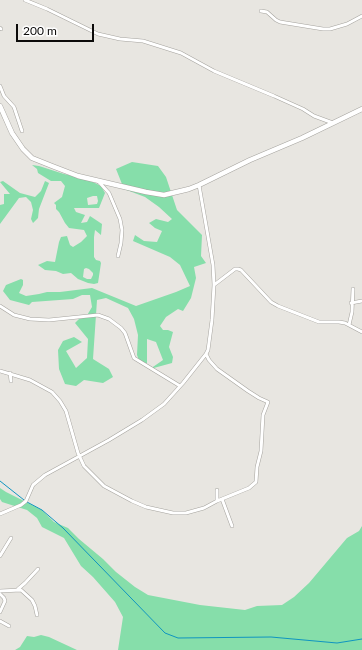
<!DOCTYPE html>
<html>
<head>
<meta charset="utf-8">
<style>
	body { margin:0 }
	#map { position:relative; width:362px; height:650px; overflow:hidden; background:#e8e6e1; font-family:Lato,sans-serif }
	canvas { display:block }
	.scale { position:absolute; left:16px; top:24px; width:78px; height:18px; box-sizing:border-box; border:2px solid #0c0b0a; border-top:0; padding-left:5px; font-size:12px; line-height:14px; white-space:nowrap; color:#0c0b0a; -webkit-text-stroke:3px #fff; paint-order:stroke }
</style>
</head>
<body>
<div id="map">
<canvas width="362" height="650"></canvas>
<div class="scale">200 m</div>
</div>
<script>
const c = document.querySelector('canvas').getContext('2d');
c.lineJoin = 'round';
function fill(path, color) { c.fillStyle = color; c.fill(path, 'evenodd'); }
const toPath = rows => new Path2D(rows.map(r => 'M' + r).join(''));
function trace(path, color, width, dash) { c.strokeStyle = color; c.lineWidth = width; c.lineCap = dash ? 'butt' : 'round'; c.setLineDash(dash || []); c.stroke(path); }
const green = toPath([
	[132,162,158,166,166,177,177,210,202,235,201,256,206,263,194,267,196,278,191,298,183,311,178,309,166,317,160,326,163,330,168,330,173,332,169,347,173,357,172,363,150,369,163,360,156,342,147,339,147,363,140,363,137,355,138,335,134,319,128,308,106,298,97,300,93,359,109,369,113,377,103,383,84,380,76,386,65,384,59,369,58,350,63,341,74,337,82,342,66,351,76,368,87,358,88,339,75,323,79,319,86,317,92,307,90,295,82,295,73,299,32,302,29,305,10,300,3,291,6,285,21,279,23,280,23,285,19,293,26,296,39,294,47,292,60,292,92,288,136,306,176,292,190,286,180,265,170,257,133,241,135,235,144,241,157,242,162,231,155,228,149,223,156,219,168,222,172,219,159,207,145,197,124,189,116,169],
	[32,165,39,166,64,174,87,179,101,186,105,193,99,208,74,208,76,212,85,215,81,223,87,222,90,216,102,224,101,235,95,230,94,237,94,257,96,260,100,261,101,263,98,283,94,284,88,283,78,279,71,273,63,274,56,271,45,270,38,265,47,261,55,262,59,242,61,237,67,236,70,245,73,247,81,242,87,236,84,230,69,228,65,223,59,212,56,209,56,205,54,203,62,197,65,186,61,181,51,181,38,173,37,169],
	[93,196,97,196,98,201,97,204,88,205,87,198],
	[86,268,89,269,93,273,93,275,91,279,87,279,83,277,84,269],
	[3,181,20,193,35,197,41,191,45,181,49,183,39,209,38,218,33,223,31,219,33,210,31,202,26,197,19,198,0,224,0,205,4,204,4,194,10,194,0,182],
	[0,488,6,492,42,510,54,522,68,528,79,539,103,559,116,572,135,587,148,595,200,605,245,610,257,606,282,605,294,597,309,583,347,538,359,531,362,526,362,650,118,650,123,617,115,602,93,577,81,566,64,538,42,527,37,518,27,510,2,502,0,499],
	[41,635,49,637,77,650,15,650,20,647,27,636,34,637]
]);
const stream = toPath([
	[0,481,24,500],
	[27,502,42,510,63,528,165,633,178,638,271,637,337,643,362,639]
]);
const street = toPath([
	[25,0,47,9,98,34,120,39,143,41,181,53,214,71,274,96,303,109,314,116,333,123],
	[261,11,267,12,276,20,280,22,323,29,330,29,347,24,362,16],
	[0,28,1,29],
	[0,86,4,96,14,107,22,131],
	[98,181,109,193,120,219,122,230,121,243,118,256],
	[214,285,235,269,238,269,241,270,271,302,278,306,319,322,339,322,345,323,362,332],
	[351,303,362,301],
	[0,306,14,315,30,319,49,320,98,315,109,319,121,328,125,333,134,358,180,386],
	[349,325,352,312,353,289],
	[0,371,30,380,52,392,60,401,66,411,78,453,84,466,104,486,132,501,146,507,173,513,186,513,204,508,217,501,249,488,256,482,257,467,261,451,263,415,268,402,259,398,248,391,217,369,209,360,206,354],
	[10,373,11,381],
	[217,490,217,501],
	[222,499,232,526],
	[0,514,21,505,26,501,33,485,45,475,109,440,142,420,164,404,183,383,206,354,208,350,212,320,214,285,213,265,199,185],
	[0,556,11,538],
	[18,589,25,583,38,569],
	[0,591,21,590,32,600,35,606,37,615],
	[0,594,4,598,5,601,0,612],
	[0,621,9,626]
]);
const secondary = toPath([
	[0,106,12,133,23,149,32,158,52,166,78,176,146,192,164,195,189,189,199,185,250,160,302,138,362,109]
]);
fill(green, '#86deaa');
trace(stream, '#0f95c0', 1);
trace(street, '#a5a39e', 4);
trace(secondary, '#a5a39e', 5.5);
trace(street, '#fff', 3);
trace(secondary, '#fff', 4.5);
</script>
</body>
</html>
